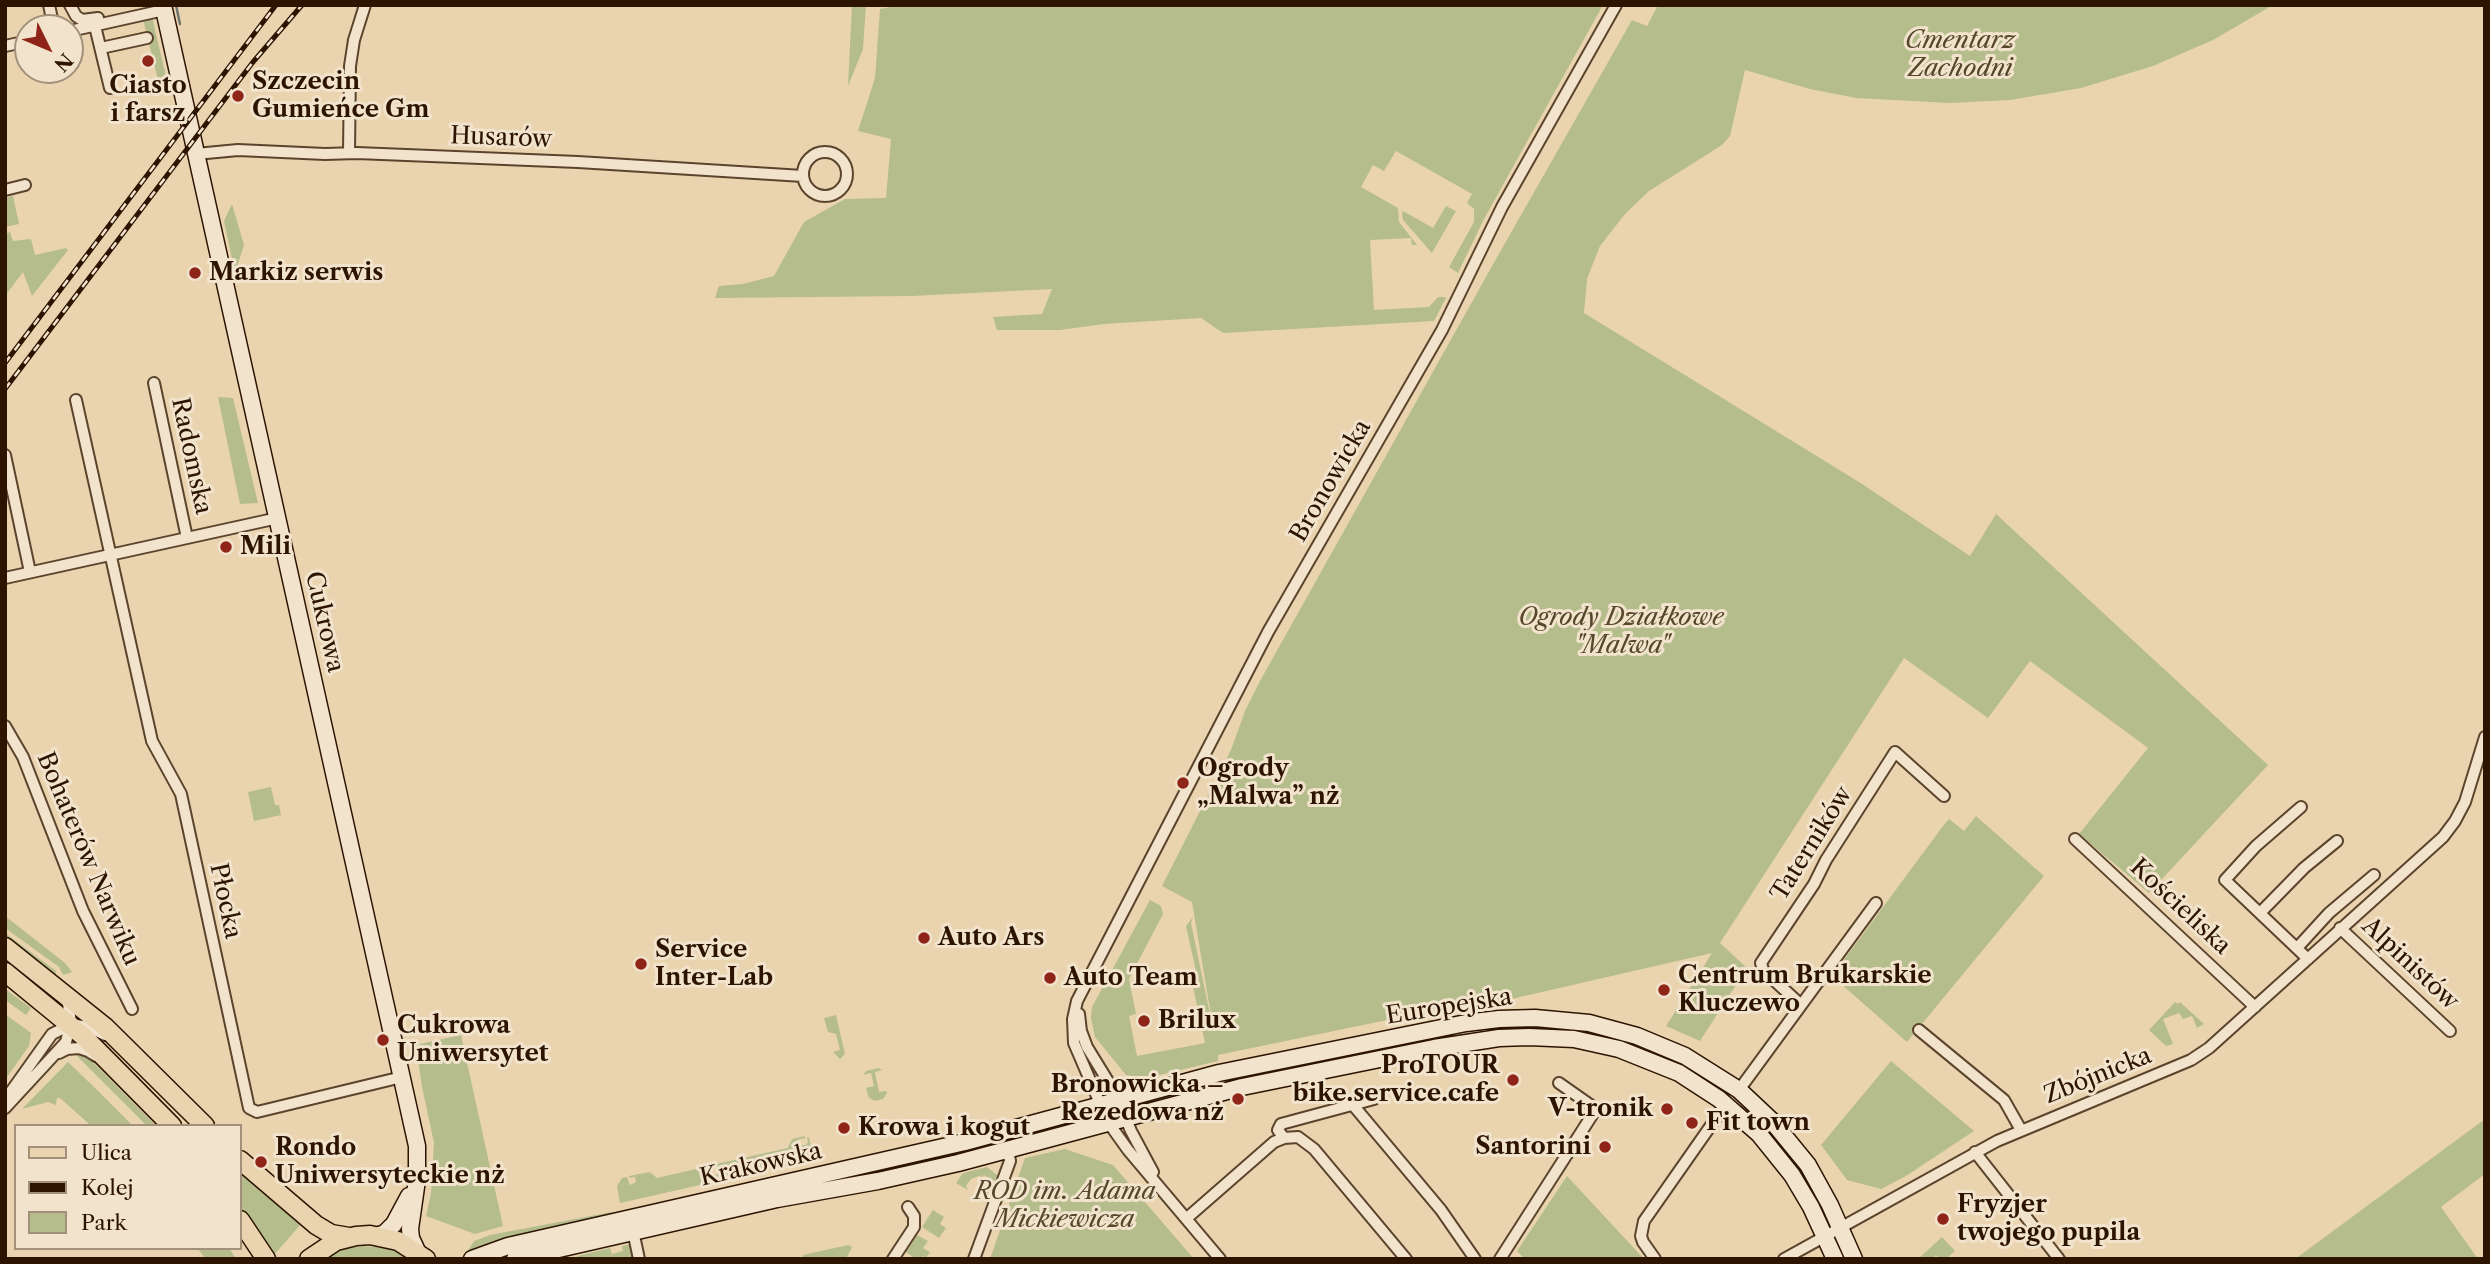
<!DOCTYPE html>
<html>
<head>
<meta charset="utf-8">
<style>
	body { margin:0 }
	#map { position:relative; width:2490px; height:1264px; overflow:hidden; background:#ead4b0; font-family:"Libre Caslon Text",serif }
	canvas { display:block }
	.frame { position:absolute; inset:0; border:7px solid #2d1400; pointer-events:none }
	.legend { position:absolute; left:14px; top:1124px; width:228px; height:126px; box-sizing:border-box; background:#f1e3cc; border:2px solid #a3907a; margin:0; padding:9px 12px; list-style:none; font-size:21px; color:#2d1400 }
	.legend li { display:flex; align-items:center; gap:14px; height:35px }
	.legend b { width:35px; border:2px solid #a3907a }
	.north { position:absolute; left:14px; top:14px; width:70px; height:70px; box-sizing:border-box; background:#f1e3cc; border:2px solid #a3907a; border-radius:50%; rotate:133deg; font-size:19px; font-weight:700; line-height:28px; text-align:center; color:#2d1400 }
	.north::after { content:''; display:block; margin:auto; width:24px; height:32px; background:#8f2418; clip-path:polygon(50% 0,100% 100%,50% 72%,0 100%) }
</style>
</head>
<body>
<div id="map">
<canvas width="2490" height="1264"></canvas>
<div class="frame"></div>
<ul class="legend">
<li><b style="height:9px;background:#ead4b0"></b>Ulica</li>
<li><b style="height:9px;background:#2d1400"></b>Kolej</li>
<li><b style="height:19px;background:#b5bd8d"></b>Park</li>
</ul>
<div class="north">N</div>
</div>
<script>
const c = document.querySelector('canvas').getContext('2d');
c.lineJoin = 'round';
function fill(path, color) { c.fillStyle = color; c.fill(path, 'evenodd'); }
const toPath = rows => new Path2D(rows.map(r => 'M' + r).join(''));
function trace(path, color, width, dash) { c.strokeStyle = color; c.lineWidth = width; c.lineCap = dash ? 'butt' : 'round'; c.setLineDash(dash || []); c.stroke(path); }
function drawText(font, color, halo, rows, align = 'center') {
  c.font = font + ' "Libre Caslon Text",serif'; c.lineWidth = 6; c.setLineDash([]); c.textBaseline = 'middle'; c.strokeStyle = halo; c.fillStyle = color; for (const [text, x, y, turn = 0] of rows) {
    c.save(); c.translate(x, y); c.rotate((+turn || 0) * Math.PI / 180); c.textAlign = isNaN(turn) ? turn : align; if (halo) c.strokeText(text, 0, 0); c.fillText(text, 0, 0); c.restore();
  }
}
const green = toPath([
	[852,5,866,5,863,49,848,86],
	[901,5,1603,5,1484,219,1458,273,1449,267,1474,222,1474,209,1467,203,1472,194,1396,151,1384,171,1373,165,1361,187,1398,208,1399,222,1417,245,1412,245,1411,238,1370,240,1374,310,1429,307,1438,297,1444,297,1446,298,1434,321,1223,333,1201,318,1104,324,1060,330,997,330,993,317,1042,314,1052,289,912,296,715,298,719,286,743,284,774,276,804,222,845,199,886,198,891,139,858,131,875,78,880,9],
	[1658,5,2273,5,2213,40,2153,66,2081,88,2010,100,1949,103,1856,98,1810,89,1745,70,1730,136,1722,145,1649,191,1625,214,1600,246,1587,279,1584,313,1859,482,1970,556,1996,514,2268,765,2149,893,2079,834,2148,748,2030,661,1988,718,1904,658,1720,943,1747,968,1700,1041,1666,1026,1712,953,1507,1000,1441,1007,1392,1019,1218,1055,1218,1061,1147,1078,1126,1075,1095,1037,1091,1018,1092,1007,1150,900,1161,906,1163,914,1129,979,1136,1014,1129,1016,1137,1056,1205,1043,1193,987,1199,985,1186,926,1193,917,1191,923,1214,1033,1192,902,1162,886,1231,750,1245,711,1260,681,1496,259,1632,20,1647,26],
	[152,17,169,89,163,90,160,88,143,19],
	[13,196,19,224,5,227,5,198],
	[232,204,244,245,235,273,224,221],
	[1446,206,1456,211,1432,253,1403,220,1402,214,1403,211,1433,228],
	[10,232,13,241,31,239,35,255,66,248,68,250,32,296,23,272,5,296,5,234],
	[218,397,233,398,258,503,240,504],
	[271,787,275,805,279,805,281,815,254,821,248,792],
	[1976,816,2044,876,1907,1042,1832,976,1943,826,1949,819,1964,831],
	[5,916,65,963,72,972,63,975,59,967,5,928],
	[5,933,56,971,55,977,5,940],
	[5,989,31,1008,26,1015,5,1000],
	[2175,1002,2178,1004,2180,1002,2204,1024,2197,1028,2192,1016,2183,1019,2179,1013,2163,1019,2173,1044,2166,1046,2149,1030],
	[5,1014,31,1033,29,1046,5,1080],
	[836,1015,845,1054,840,1059,833,1052,840,1050,836,1034,828,1032,824,1018],
	[461,1035,503,1226,475,1234,426,1216,431,1193,434,1143,422,1087,416,1045],
	[75,1054,81,1054,88,1057,156,1126,147,1126],
	[1891,1061,1974,1131,1906,1176,1881,1189,1847,1180,1821,1145],
	[68,1062,93,1086,133,1126,89,1126,88,1123,60,1098,57,1098,56,1105,48,1102,22,1109],
	[879,1068,882,1070,875,1072,879,1092,886,1091,887,1093,883,1099,875,1101,869,1098,866,1088,874,1086,871,1073,863,1075,866,1071],
	[2485,1119,2485,1174,2441,1207,2478,1259,2295,1259],
	[805,1136,805,1138,797,1140,798,1146,806,1145,808,1142,807,1137,809,1138,814,1160,715,1182,713,1176,718,1174,716,1164,788,1148,792,1139],
	[1065,1149,1113,1165,1194,1259,990,1259,1025,1158],
	[987,1167,997,1175,989,1195,986,1195,985,1193,990,1179,984,1175,982,1177,979,1176,971,1179,966,1186,968,1190,956,1183,963,1173],
	[700,1168,702,1178,707,1177,709,1183,620,1203,617,1186,622,1178,627,1177,630,1185,636,1182,635,1177,630,1178,629,1176,650,1172,657,1178],
	[240,1173,302,1223,273,1256,240,1206],
	[1567,1176,1644,1259,1525,1259,1517,1251],
	[933,1210,944,1217,940,1224,946,1228,939,1238,922,1227],
	[612,1212,610,1216,466,1254,474,1241,490,1235],
	[917,1235,928,1241,923,1248,930,1252,926,1258,923,1256,921,1259,916,1259,906,1252],
	[1942,1237,1955,1251,1946,1259,1940,1259,1936,1255,1933,1259,1918,1259],
	[631,1244,634,1256,624,1259,578,1259,577,1256,610,1248,612,1254,623,1251,622,1246],
	[848,1245,852,1247,846,1259,803,1257,803,1255],
	[363,1246,388,1248,410,1259,325,1259,344,1249],
	[197,1248,229,1248,236,1259,206,1259]
]);
const stream = toPath([
	[176,5,180,24]
]);
const street = toPath([
	[49,5,54,28],
	[70,5,76,16,82,20,98,18],
	[95,26,110,88],
	[70,31,164,10],
	[5,46,28,41],
	[101,48,147,38],
	'803 174a22 22 0 1 1 44 0a22 22 0 1 1-44 0Z',
	[349,153,350,66,354,40,365,5],
	[196,154,238,150,325,154,357,153,578,162,803,176],
	[5,190,25,185],
	[154,383,187,538],
	[76,400,152,741,181,794,249,1108,257,1112,402,1077],
	[5,455,30,572],
	[5,578,278,518],
	[5,726,23,757,83,911,132,1009],
	[2301,807,2256,846,2225,880,2308,959],
	[2075,839,2255,1007],
	[2260,913,2304,868,2337,841],
	[2340,928,2450,1031],
	[2297,948,2329,913,2374,875],
	[1801,1005,1763,970,1761,963,1814,884,1826,860,1895,752,1944,796],
	[1079,1014,1081,1031,1087,1047,1114,1091,1131,1131,1153,1172],
	[1919,1030,2004,1100,2021,1130],
	[59,1053,67,1049,79,1048,88,1051,96,1056],
	[1739,1090,1876,903],
	[5,1100,52,1034,66,1027,76,1025,88,1027,105,1035],
	[1353,1105,1441,1210,1475,1259],
	[5,1108,66,1042,71,1022,67,998],
	[1284,1138,1278,1130,1281,1124,1374,1099],
	[1975,1152,2059,1259],
	[1187,1218,1274,1142,1284,1138,1298,1137,1314,1149,1406,1259],
	[633,1231,639,1259],
	[893,1259,914,1227,914,1216,908,1207],
	[974,1259,1010,1161,1008,1150],
	[1220,1259,1128,1150,1108,1122,1074,1043,1073,1019,1077,1001,1268,632,1442,330,1502,207,1616,5],
	[1500,1259,1596,1109,1559,1083],
	[1655,1259,1643,1242,1641,1236,1644,1221,1726,1104],
	[1784,1259,1997,1141,2191,1060,2209,1048,2443,837,2455,821,2465,802,2485,737]
]);
const secondary = toPath([
	[163,5,417,1146,417,1180,410,1229,411,1238,417,1251],
	[377,1236,385,1233,394,1224,409,1196],
	[472,1259,508,1246,965,1142,1219,1073,1466,1023,1499,1019,1535,1018,1589,1023,1637,1036,1685,1056,1739,1090,1772,1121,1808,1165,1830,1205,1854,1259],
	[515,1259,777,1199,878,1181,958,1163,1242,1087,1434,1048,1499,1038,1529,1037,1574,1039,1619,1049,1679,1073,1719,1099,1759,1134,1792,1175,1811,1207,1835,1259]
]);
const primary = toPath([
	[5,947,105,1027,205,1126],
	[5,972,83,1036,172,1126],
	[240,1160,316,1225,331,1234,349,1237],
	[240,1220,266,1259],
	[309,1259,336,1241,356,1236,370,1235,398,1241,426,1259]
]);
const rail = toPath([
	[5,363,276,5],
	[5,389,253,62,302,5]
]);
const markers = [
	[148,61,7,"#8f2418"],
	[238,96,7,"#8f2418"],
	[195,273,7,"#8f2418"],
	[226,547,7,"#8f2418"],
	[1183,783,7,"#8f2418"],
	[924,938,7,"#8f2418"],
	[641,964,7,"#8f2418"],
	[1050,978,7,"#8f2418"],
	[1664,990,7,"#8f2418"],
	[1144,1021,7,"#8f2418"],
	[383,1040,7,"#8f2418"],
	[1513,1080,7,"#8f2418"],
	[1238,1099,7,"#8f2418"],
	[1667,1109,7,"#8f2418"],
	[1692,1123,7,"#8f2418"],
	[844,1128,7,"#8f2418"],
	[1605,1147,7,"#8f2418"],
	[261,1162,7,"#8f2418"],
	[1943,1219,7,"#8f2418"]
];
const parkNames = [
	["Cmentarz",1960,41],
	["Zachodni",1960,69],
	["Ogrody Działkowe",1621,618],
	["\"Malwa\"",1621,646],
	["ROD im. Adama",1065,1192],
	["Mickiewicza",1065,1220]
];
const poiNames = [
	["Szczecin",252,82],
	["Gumieńce Gm",252,110],
	["Ciasto",148,86,"center"],
	["i farsz",148,114,"center"],
	["Markiz serwis",209,273],
	["Mili",240,547],
	["Ogrody",1197,769],
	["„Malwa” nż",1197,797],
	["Auto Ars",938,938],
	["Service",655,950],
	["Inter-Lab",655,978],
	["Centrum Brukarskie",1678,976],
	["Kluczewo",1678,1004],
	["Auto Team",1064,978],
	["Brilux",1158,1021],
	["Cukrowa",397,1026],
	["Uniwersytet",397,1054],
	["ProTOUR",1499,1066,"right"],
	["bike.service.cafe",1499,1094,"right"],
	["Bronowicka –",1224,1085,"right"],
	["Rezedowa nż",1224,1113,"right"],
	["V-tronik",1653,1109,"right"],
	["Fit town",1706,1123],
	["Krowa i kogut",858,1128],
	["Santorini",1591,1147,"right"],
	["Rondo",275,1148],
	["Uniwersyteckie nż",275,1176],
	["Fryzjer",1957,1205],
	["twojego pupila",1957,1233]
];
const streetNames = [
	["Husarów",501,138,2],
	["Radomska",191,456,78],
	["Bronowicka",1331,481,-60],
	["Cukrowa",324,622,77],
	["Taterników",1812,844,-58],
	["Bohaterów Narwiku",88,859,67],
	["Płocka",225,901,78],
	["Kościeliska",2180,907,43],
	["Alpinistów",2410,964,43],
	["Europejska",1449,1007,-9],
	["Zbójnicka",2098,1076,-22],
	["Krakowska",761,1165,-13]
];
fill(green, '#b5bd8d');
trace(stream, '#6f756d', 2.5);
trace(street, '#5c442c', 14);
trace(secondary, '#2d1400', 19);
trace(primary, '#2d1400', 21);
trace(street, '#f1e3cc', 10);
trace(secondary, '#f1e3cc', 16);
trace(primary, '#ead4b0', 18);
trace(rail, '#2d1400', 5);
trace(rail, '#f1e3cc', 2.5, [8]);
for (const [x, y, r, color] of markers) { const dot = new Path2D(); dot.arc(x, y, r, 0, 2 * Math.PI); c.fillStyle = color; c.fill(dot); trace(dot, '#f1e3cc', 2.5); }
drawText('italic 24px', '#56472a', '#f1e3cc', parkNames);
drawText('bold 24px', '#2d1400', '#f1e3cc', poiNames, 'left');
drawText('24px', '#2d1400', '#f1e3cc', streetNames);
</script>
</body>
</html>
